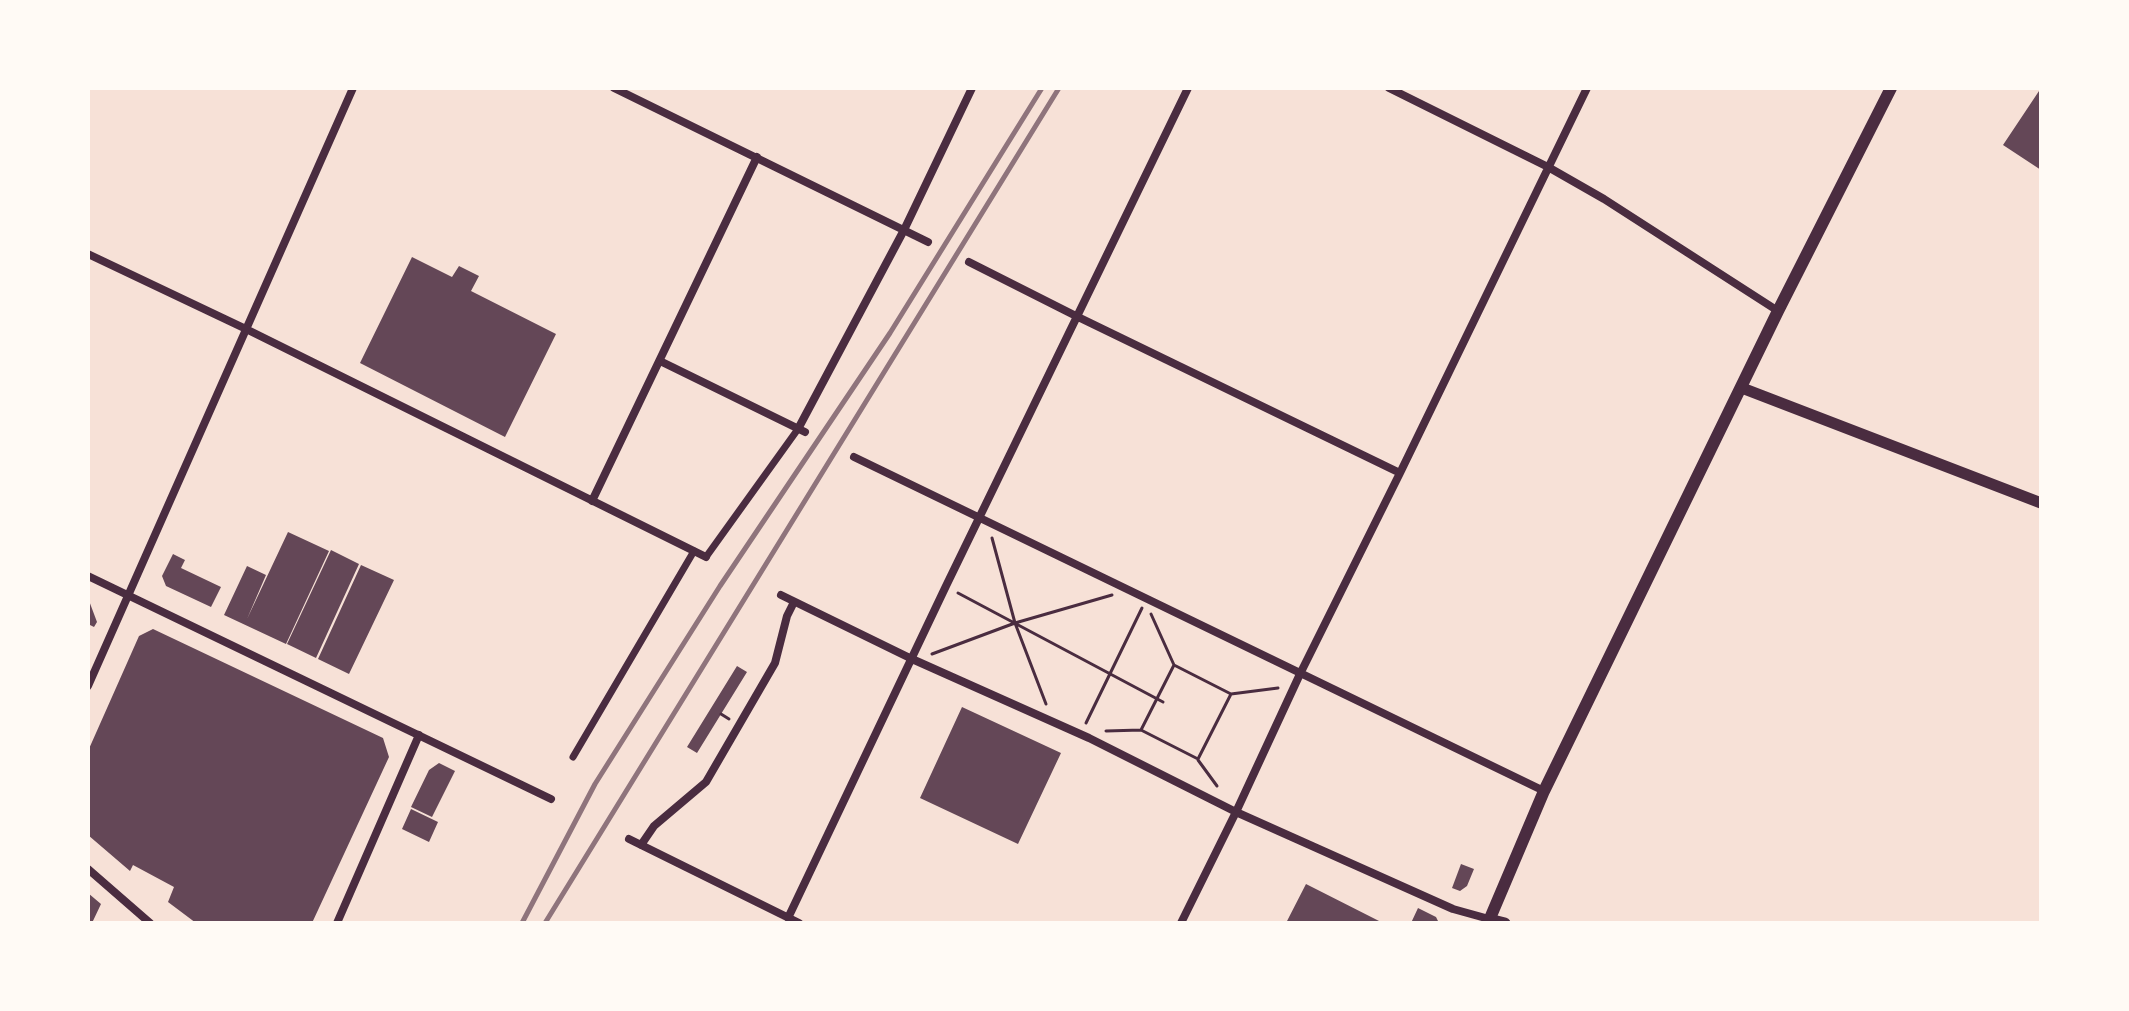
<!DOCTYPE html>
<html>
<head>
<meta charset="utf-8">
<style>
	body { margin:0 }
	#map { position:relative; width:2129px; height:1011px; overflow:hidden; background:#f7e1d7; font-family:"DM Sans",sans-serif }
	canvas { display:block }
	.frame { position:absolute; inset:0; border:90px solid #fffaf5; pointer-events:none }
</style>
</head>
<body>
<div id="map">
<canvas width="2129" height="1011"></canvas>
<div class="frame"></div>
</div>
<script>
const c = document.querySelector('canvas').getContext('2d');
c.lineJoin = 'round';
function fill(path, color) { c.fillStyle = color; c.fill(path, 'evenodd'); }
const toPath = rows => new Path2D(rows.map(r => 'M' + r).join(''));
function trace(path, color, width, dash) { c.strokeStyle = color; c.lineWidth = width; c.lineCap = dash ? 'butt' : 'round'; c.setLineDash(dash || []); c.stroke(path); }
const building = toPath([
	[2041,88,2041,170,2003,145],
	[412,257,452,277,459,266,479,276,471,291,556,334,505,437,360,363],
	[288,532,329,551,286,644,224,615,247,566,266,575,247,619],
	[331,550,359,564,316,658,287,644],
	[173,554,185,560,181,568,221,587,211,607,166,586,162,576],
	[361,565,394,580,349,674,318,659],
	[88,598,97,622,94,627,88,624],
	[153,629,383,738,389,757,312,923,196,923,168,902,174,887,133,865,130,871,88,835,88,751,139,636],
	[737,666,747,672,697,753,687,747],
	[962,707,1061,753,1018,844,920,798],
	[439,763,455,771,432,817,411,807,429,770],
	[411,809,438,822,429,842,402,829],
	[1461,864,1474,869,1467,886,1460,891,1452,888],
	[1306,884,1383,923,1286,923],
	[88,893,101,904,92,923,88,923],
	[1418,908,1436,917,1439,923,1411,923]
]);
const path = toPath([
	[958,593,1163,702],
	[1151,614,1174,665,1231,694,1198,759,1141,730,1174,665],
	[932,654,1015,623,992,538],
	[1231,694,1278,688],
	[1046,704,1015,623,1112,595],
	[721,714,729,719],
	[1086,723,1142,608],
	[1106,731,1141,730],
	[1198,760,1217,786]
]);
const pedestrian = toPath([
	[706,557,798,429],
	[573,757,694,551]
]);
const minor = toPath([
	[614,88,928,242],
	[1389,88,1548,167,1604,199,1778,311],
	[88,254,246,329,706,557],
	[969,262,1076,316,1400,473],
	[660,361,805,432],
	[798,429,904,230,972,88],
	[854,457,1544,791],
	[592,501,757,157],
	[88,576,551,799],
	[781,595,912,659,1089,738,1236,812,1453,909,1489,919],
	[88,686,353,88],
	[629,839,799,923],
	[641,845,654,826,706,782,775,663,787,616,794,602],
	[88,869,150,923],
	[788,918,946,586,1188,88],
	[337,923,419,735],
	[1181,923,1236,812,1300,674,1400,473,1587,88]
]);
const tertiary = toPath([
	[1742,388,2041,503],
	[1489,919,1505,923]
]);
const secondary = toPath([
	[1488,923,1544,791,1778,311,1891,88]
]);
const rail = toPath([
	[522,923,595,784,720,586,890,333,1042,88],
	[545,923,1059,88]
]);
fill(building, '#644757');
trace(path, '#4a2c40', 3);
trace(pedestrian, '#4a2c40', 7);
trace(minor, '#4a2c40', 8);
trace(tertiary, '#4a2c40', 11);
trace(secondary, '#4a2c40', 12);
trace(rail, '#8f747c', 5);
</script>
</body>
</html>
